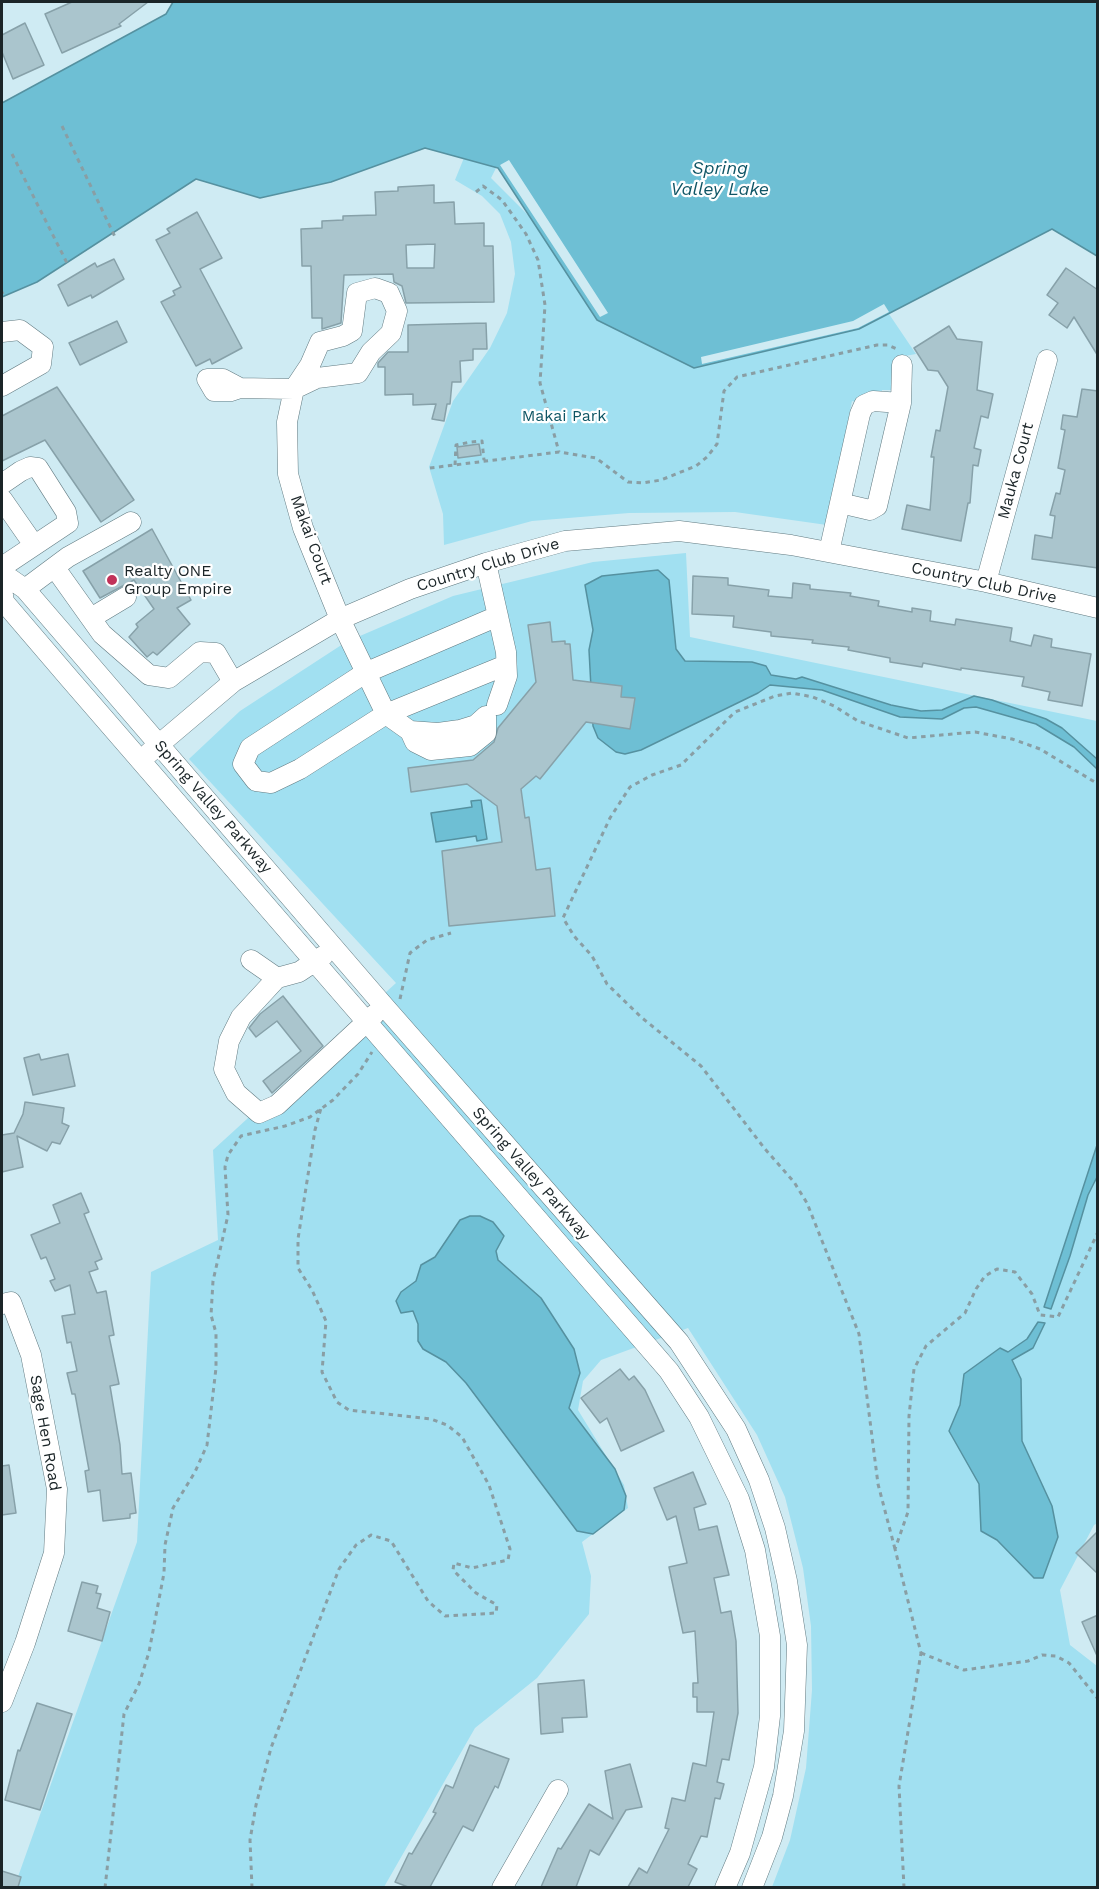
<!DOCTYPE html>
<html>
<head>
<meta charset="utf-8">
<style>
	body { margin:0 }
	#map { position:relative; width:1099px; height:1889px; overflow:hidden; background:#cfebf3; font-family:"Work Sans",sans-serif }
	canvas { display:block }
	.frame { position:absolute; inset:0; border:3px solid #1b2528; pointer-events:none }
</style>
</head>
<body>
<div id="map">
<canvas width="1099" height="1889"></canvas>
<div class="frame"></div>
</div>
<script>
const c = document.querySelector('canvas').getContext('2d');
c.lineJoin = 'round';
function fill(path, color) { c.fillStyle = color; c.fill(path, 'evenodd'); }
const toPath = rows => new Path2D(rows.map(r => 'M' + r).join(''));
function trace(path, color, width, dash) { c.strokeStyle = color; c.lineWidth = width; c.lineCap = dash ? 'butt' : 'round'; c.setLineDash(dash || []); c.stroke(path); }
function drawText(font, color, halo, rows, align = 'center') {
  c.font = font + ' "Work Sans",sans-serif'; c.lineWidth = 4.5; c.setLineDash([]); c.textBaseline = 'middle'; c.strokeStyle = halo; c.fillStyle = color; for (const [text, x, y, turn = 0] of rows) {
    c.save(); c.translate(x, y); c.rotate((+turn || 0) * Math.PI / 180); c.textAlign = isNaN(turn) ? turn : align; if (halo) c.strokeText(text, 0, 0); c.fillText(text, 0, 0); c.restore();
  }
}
const green = toPath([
	[468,148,496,168,491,178,531,218,598,320,694,368,859,329,889,314,916,354,894,358,895,390,882,390,881,397,867,407,852,401,827,525,735,512,629,513,532,521,444,545,443,514,429,467,453,401,490,348,507,313,515,274,511,242,500,214,482,196,455,180],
	[686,553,690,637,1097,721,1098,1523,1094,1525,1060,1590,1070,1645,1097,1666,1097,1887,772,1887,790,1840,806,1768,812,1690,811,1626,803,1568,785,1497,757,1435,688,1328,601,1360,583,1381,578,1410,624,1485,628,1508,582,1542,591,1576,589,1614,537,1678,475,1728,384,1887,14,1888,137,1542,151,1272,218,1240,213,1150,396,983,189,759,240,711,346,642,453,596,593,562]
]);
const water = toPath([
	[173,2,1097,2,1097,256,1052,229,859,329,694,368,597,320,498,168,425,148,331,182,260,198,196,179,37,282,2,297,2,103,166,14,173,2],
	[658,570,669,580,676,649,685,661,752,662,766,666,771,675,796,679,802,677,891,705,921,711,942,710,974,696,992,700,1046,719,1062,728,1097,759,1097,769,1074,747,1036,724,976,707,964,708,942,719,900,717,822,690,770,685,758,693,641,750,625,754,616,752,598,738,593,726,589,650,593,630,585,585,602,576,658,570],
	[481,800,487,839,477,841,476,836,436,842,431,813,472,807,471,801,481,800],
	[1097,1145,1097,1177,1088,1195,1070,1256,1051,1309,1044,1307,1097,1145],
	[470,1216,480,1216,493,1222,504,1236,496,1251,498,1260,541,1298,574,1349,580,1373,569,1408,615,1469,626,1496,624,1510,593,1534,577,1531,466,1383,446,1362,423,1349,418,1341,418,1324,413,1311,401,1313,396,1301,401,1292,416,1281,421,1265,435,1257,460,1220,470,1216],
	[1038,1322,1045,1323,1033,1348,1012,1360,1021,1379,1022,1441,1052,1506,1058,1537,1043,1578,1034,1578,997,1540,981,1531,979,1484,949,1431,960,1405,964,1374,1000,1348,1008,1352,1027,1339,1038,1322]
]);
const pier = toPath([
	[509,160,608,313,600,317,500,165],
	[884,304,889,312,858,328,702,364,701,357,853,321]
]);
const building = toPath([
	[72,2,148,2,119,24,121,26,62,53,45,14,72,2],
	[25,23,44,65,13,79,2,52,2,35,25,23],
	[434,185,434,203,454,202,455,224,484,223,484,246,493,246,494,302,406,303,402,286,394,282,393,274,344,275,341,323,322,329,322,318,312,318,311,266,302,266,301,229,322,228,322,221,343,220,343,216,376,215,375,192,398,191,398,187,434,185],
	[435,244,434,268,407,268,406,245,435,244],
	[197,212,222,258,200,269,242,348,212,364,210,359,196,366,161,302,175,295,173,291,181,287,156,240,170,233,167,229,197,212],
	[114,259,124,279,92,298,91,295,68,306,58,285,95,263,97,267,114,259],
	[1066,268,1098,290,1098,356,1074,317,1067,328,1049,315,1058,303,1047,295,1066,268],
	[117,321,127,342,80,365,69,343,117,321],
	[486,323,487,349,473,349,473,360,460,361,461,382,452,382,450,404,447,404,444,421,432,419,436,404,413,405,413,394,385,395,385,367,378,367,378,363,388,352,408,352,408,325,486,323],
	[949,326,957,339,982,342,977,390,993,394,988,418,981,416,974,448,981,450,978,466,973,465,970,503,968,503,961,541,902,529,907,505,930,510,934,457,931,457,936,430,940,431,948,387,938,371,928,370,914,348,949,326],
	[57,387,134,500,101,522,45,440,2,461,2,416,57,387],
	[1082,389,1098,391,1098,568,1032,559,1035,535,1052,538,1055,516,1050,515,1056,493,1060,494,1065,470,1058,468,1065,430,1061,429,1063,415,1077,417,1082,389],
	[479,444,481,455,458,458,457,447,479,444],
	[152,529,191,600,177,608,190,624,157,655,153,652,147,657,129,637,138,627,136,624,154,609,134,580,100,598,83,571,152,529],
	[693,576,728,578,728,585,769,590,768,596,792,598,793,583,810,585,810,589,851,593,850,596,879,601,878,606,912,612,912,608,931,611,930,621,955,625,956,619,1012,628,1010,641,1031,646,1034,635,1052,639,1051,647,1091,654,1082,706,1048,700,1050,692,1022,686,1024,677,961,668,961,670,923,663,922,667,890,662,890,658,848,650,849,647,812,643,813,640,771,636,771,632,733,627,734,616,692,614,693,576],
	[550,622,552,642,565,641,565,644,570,644,573,680,622,686,621,697,635,698,630,729,586,722,540,779,536,776,521,789,525,818,529,817,536,870,550,868,555,916,449,926,442,851,502,842,497,806,467,784,411,792,408,768,473,760,494,742,498,728,536,682,528,625,550,622],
	[283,996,323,1046,272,1093,263,1081,301,1051,277,1021,256,1037,249,1028,260,1014,283,996],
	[39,1054,41,1060,68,1054,75,1086,33,1095,24,1058,39,1054],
	[25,1102,64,1108,62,1123,69,1126,60,1144,52,1142,47,1151,17,1136,23,1167,2,1172,2,1135,14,1133,23,1114,25,1102],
	[81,1193,89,1212,84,1214,102,1259,95,1262,98,1269,89,1272,97,1293,106,1291,114,1335,109,1336,119,1384,110,1386,120,1445,122,1474,131,1473,136,1513,130,1514,130,1518,103,1521,100,1490,88,1492,85,1471,89,1470,75,1394,72,1394,67,1373,77,1371,71,1342,67,1343,62,1316,75,1314,70,1285,55,1291,50,1281,55,1279,46,1257,41,1259,31,1235,60,1223,53,1205,81,1193],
	[620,1369,629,1380,634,1376,645,1390,664,1431,621,1451,607,1418,600,1423,581,1398,620,1369],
	[9,1465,16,1513,2,1515,2,1466,9,1465],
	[693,1472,706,1504,694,1508,699,1530,717,1526,729,1575,714,1578,721,1613,731,1611,736,1641,738,1713,729,1760,722,1759,717,1782,724,1784,720,1799,715,1798,707,1837,701,1836,688,1864,697,1869,688,1887,628,1887,639,1868,647,1873,669,1829,665,1828,672,1798,685,1801,693,1763,706,1766,714,1712,697,1712,697,1697,693,1697,693,1683,698,1683,695,1631,683,1633,669,1567,687,1563,676,1516,667,1520,654,1488,693,1472],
	[1098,1531,1098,1574,1076,1553,1098,1531],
	[82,1582,98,1586,96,1593,101,1594,97,1608,110,1612,102,1641,68,1631,82,1582],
	[1098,1615,1098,1658,1082,1622,1098,1615],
	[584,1680,587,1717,562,1718,563,1732,541,1734,538,1684,584,1680],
	[37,1703,72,1714,40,1810,5,1800,18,1750,20,1751,37,1703],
	[470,1745,509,1759,498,1788,495,1786,473,1831,463,1826,430,1887,408,1887,395,1882,409,1853,412,1854,436,1813,433,1812,446,1785,453,1788,470,1745],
	[630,1764,642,1807,626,1810,599,1855,590,1850,576,1887,541,1887,558,1848,561,1849,589,1804,613,1819,605,1771,630,1764],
	[2,1871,21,1877,18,1887,2,1887,2,1871]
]);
const path = toPath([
	[62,126,116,239],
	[12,154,67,263],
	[476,192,483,186,502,200,526,234,538,260,545,305,540,383,559,452],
	[2,292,3,294],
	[455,465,456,445,471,442,482,441,484,460],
	[430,468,559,452,596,458,628,482,643,483,661,480,696,466,707,457,717,444,724,391,737,377,877,345,888,345,899,350],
	[400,999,410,953,427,940,451,933],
	[895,1549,878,1484,859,1334,807,1203,794,1182,765,1149,701,1066,641,1017,607,984,592,956,574,936,563,918,610,818,630,787,652,775,681,765,735,712,775,696,792,693,813,697,834,706,858,721,908,738,975,732,1012,739,1040,749,1098,784],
	[921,1653,964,1670,1028,1661,1042,1655,1056,1656,1069,1663,1098,1699],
	[105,1888,124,1714,139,1684,149,1652,164,1573,165,1545,173,1508,195,1472,207,1445,216,1368,216,1333,211,1315,213,1281,228,1215,225,1167,228,1155,241,1136,285,1126,310,1117,333,1100,358,1074,372,1052],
	[252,1888,250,1840,256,1805,271,1748,339,1569,356,1545,371,1535,391,1541,428,1601,445,1616,496,1613,497,1605,476,1593,453,1570,454,1563,472,1568,508,1560,510,1549,489,1485,462,1437,447,1425,431,1419,349,1410,337,1402,322,1372,326,1321,312,1290,298,1268,298,1239,315,1130,321,1108],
	[904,1888,899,1786,921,1653,895,1549,908,1512,909,1416,914,1369,926,1346,965,1313,976,1289,985,1276,997,1269,1015,1272,1032,1294,1040,1315,1058,1317,1098,1232]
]);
const minor = toPath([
	[2,332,20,330,43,347,41,364,2,386],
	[240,388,223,379,207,379,214,391,231,391,240,388,294,389,317,378,358,373,371,352,391,333,397,311,389,293,375,288,357,293,352,331,343,336,320,342,310,365,294,389,287,422,288,474,303,528,340,619,386,714,506,665],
	[901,403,902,365],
	[2,484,21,471,30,467,38,468,66,512,68,523,2,567],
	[2,499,34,545],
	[829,552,860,414,864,405,873,401,901,403,877,506,870,510,840,503],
	[486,563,506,652,507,676,497,705],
	[55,568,102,634,149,675,169,678,200,652,216,653,233,682],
	[2,573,25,589,384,1006,679,1342,736,1429,759,1480,775,1528,787,1581,797,1645,794,1731,783,1796,772,1837,752,1888],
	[986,582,1047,360],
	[2,589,4,602,69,678,669,1371,699,1417,739,1499,755,1550,770,1636,770,1716,764,1767,740,1853,725,1888],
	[25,589,68,557,131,522],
	[91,618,126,597],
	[486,716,486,733,470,746,431,750,415,742,410,731,438,733,460,730,476,725,486,716],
	[410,731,386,714,300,769,271,783,256,781,243,764,250,748,365,673,498,616],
	[149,753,233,682,340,619,410,589,486,563,565,541,679,531,791,545,986,582,1098,608],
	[251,960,277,978,299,972,323,956],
	[277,978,241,1017,229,1041,224,1069,236,1093,259,1113,277,1105,375,1014],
	[2,1304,11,1302,31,1355,57,1489,54,1553,25,1643,2,1702],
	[502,1888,558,1790]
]);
const markers = [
	[112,580,6,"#c13259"]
];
const parkNames = [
	["Makai Park",564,416]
];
const streetNames = [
	["Mauka Court",1016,471,-75],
	["Makai Court",311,540,70],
	["Country Club Drive",488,565,-17],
	["Country Club Drive",984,583,12],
	["Spring Valley Parkway",213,807,49],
	["Spring Valley Parkway",531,1174,49],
	["Sage Hen Road",45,1433,80]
];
const poiNames = [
	["Realty ONE",124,571],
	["Group Empire",124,589]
];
const waterNames = [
	["Spring",720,169],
	["Valley Lake",720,190]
];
fill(green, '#a1e0f1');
fill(water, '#6ebfd4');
trace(water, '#5591a0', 1.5);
fill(pier, '#cfebf3');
fill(building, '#aac5cd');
trace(building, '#87a1a9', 1.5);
trace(minor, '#617a81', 21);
trace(path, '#899ea4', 3, [4.5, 4.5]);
trace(minor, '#fff', 20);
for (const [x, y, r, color] of markers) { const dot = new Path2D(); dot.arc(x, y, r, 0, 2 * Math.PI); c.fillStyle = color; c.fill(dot); trace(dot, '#fff', 2); }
drawText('16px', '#0e5564', '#fff', parkNames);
drawText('16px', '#1b2528', '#fff', streetNames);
drawText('16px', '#1b2528', '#fff', poiNames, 'left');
drawText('italic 18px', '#0f5565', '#fff', waterNames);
</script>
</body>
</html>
